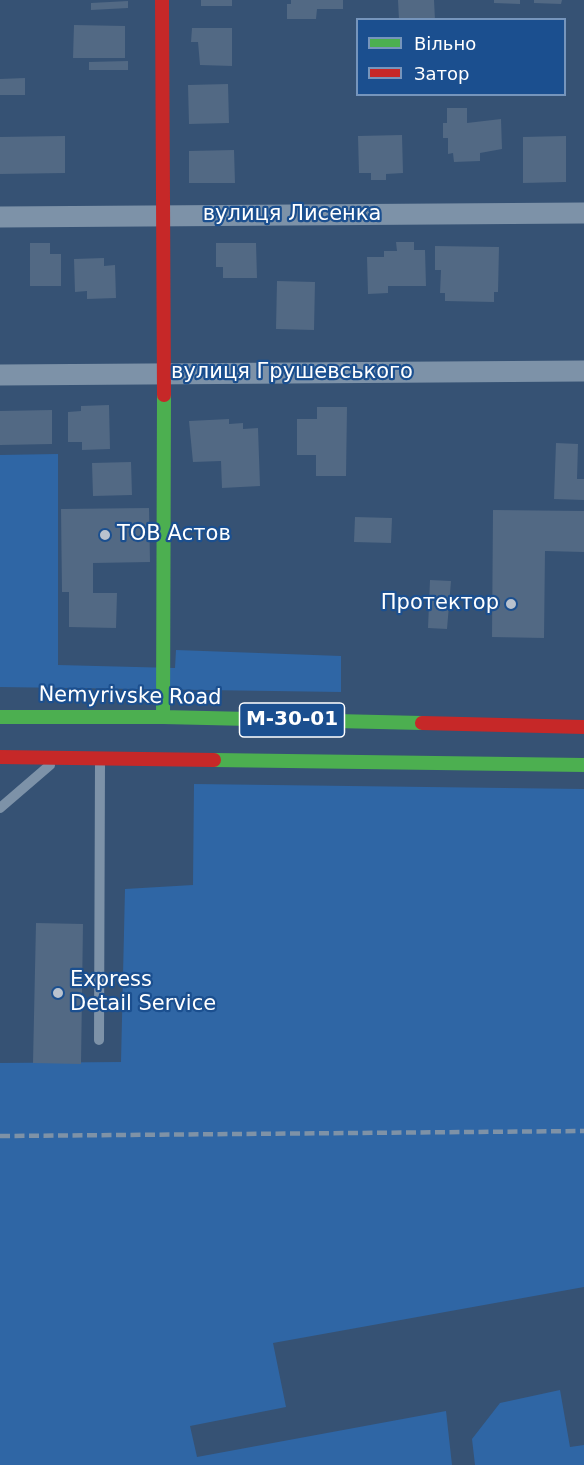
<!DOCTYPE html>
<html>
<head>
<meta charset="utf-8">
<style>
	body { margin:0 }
	#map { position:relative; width:584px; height:1465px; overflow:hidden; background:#365274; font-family:"DejaVu Sans",sans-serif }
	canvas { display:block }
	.legend { position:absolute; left:356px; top:18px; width:210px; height:78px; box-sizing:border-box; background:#1b4f8f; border:2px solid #7695bc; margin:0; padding:8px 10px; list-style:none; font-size:18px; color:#fff }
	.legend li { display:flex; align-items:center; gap:12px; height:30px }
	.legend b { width:30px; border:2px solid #7695bc }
</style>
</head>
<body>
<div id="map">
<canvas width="584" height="1465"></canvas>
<ul class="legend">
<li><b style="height:8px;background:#4caf50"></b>Вільно</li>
<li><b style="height:8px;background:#c62828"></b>Затор</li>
</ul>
</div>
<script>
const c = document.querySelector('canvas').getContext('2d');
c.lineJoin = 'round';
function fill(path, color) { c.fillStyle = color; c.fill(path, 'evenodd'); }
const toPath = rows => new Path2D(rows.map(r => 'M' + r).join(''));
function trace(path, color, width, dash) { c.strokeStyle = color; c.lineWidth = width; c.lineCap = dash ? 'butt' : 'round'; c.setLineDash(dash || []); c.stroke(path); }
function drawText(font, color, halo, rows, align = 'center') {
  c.font = font + ' "DejaVu Sans",sans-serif'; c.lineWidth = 4.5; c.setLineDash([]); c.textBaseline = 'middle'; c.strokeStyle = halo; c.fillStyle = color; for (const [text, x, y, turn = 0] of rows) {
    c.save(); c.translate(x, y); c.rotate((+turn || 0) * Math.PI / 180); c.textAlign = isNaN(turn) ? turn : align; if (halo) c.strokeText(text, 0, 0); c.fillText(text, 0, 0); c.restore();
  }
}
const green = toPath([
	[58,454,58,665,175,668,176,650,341,656,341,692,0,687,0,455],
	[194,784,584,789,584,1287,273,1343,286,1407,190,1426,197,1457,446,1411,452,1465,0,1465,0,1063,121,1062,125,889,193,885],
	[560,1390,570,1447,584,1445,584,1465,475,1465,472,1439,500,1403]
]);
const building = toPath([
	[201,0,232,0,232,6,201,6],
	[291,0,343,0,343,9,317,9,316,19,287,19,287,4,291,4],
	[398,0,434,0,435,20,399,20],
	[494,0,520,0,520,4,494,3],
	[534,0,562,0,561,4,534,3],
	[128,1,128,8,91,10,91,3],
	[74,25,125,26,125,58,73,58],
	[192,28,232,28,232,66,200,65,198,42,191,42],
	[128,61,128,70,89,70,89,62],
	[25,78,25,95,0,95,0,79],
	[228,84,229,123,189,124,188,85],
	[447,108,467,108,467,123,501,119,502,149,480,153,480,161,454,162,453,153,448,154,448,138,443,138,443,123,447,123],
	[402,135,403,173,386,174,386,180,371,180,371,173,359,173,358,136],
	[65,136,65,173,0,174,0,137],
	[566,136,566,182,523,183,523,137],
	[234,150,235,183,189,183,189,151],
	[396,242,414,242,414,250,425,250,426,286,388,286,388,293,368,294,367,257,384,257,384,251,397,251],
	[30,243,50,243,50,254,61,254,61,286,30,286],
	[216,243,256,243,257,278,223,278,223,267,216,267],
	[435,246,499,247,498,292,494,292,494,302,445,301,445,293,440,293,441,270,435,270],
	[104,258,104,266,115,265,116,298,87,299,87,291,75,292,74,259],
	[277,281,315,282,314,330,276,329],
	[109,405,110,449,82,450,82,442,68,442,68,412,81,411,81,406],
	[317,407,347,407,346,476,316,476,316,455,297,455,297,419,317,419],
	[52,410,52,444,0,445,0,411],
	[229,419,229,424,243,423,243,429,258,428,260,486,222,488,221,461,193,462,189,421],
	[556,443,578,444,577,479,584,479,584,500,554,499],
	[131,462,132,495,93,496,92,463],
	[149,508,150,562,93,563,93,593,117,593,116,628,69,627,69,592,62,592,61,509],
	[493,510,584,511,584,552,545,551,544,638,492,637],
	[355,517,392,518,391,543,354,542],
	[430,580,451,581,447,629,428,628],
	[36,923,83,924,81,1064,33,1063]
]);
const lane = toPath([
	[0,808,50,765],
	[99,1040,100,762]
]);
const street = toPath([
	[0,217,584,213],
	[0,375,584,371]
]);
const fast = toPath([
	[0,717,163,717,422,723],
	[163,717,164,395],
	[214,760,584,765]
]);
const jam = toPath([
	[162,0,164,395],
	[422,723,584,727],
	[0,757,214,760]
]);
const rail = toPath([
	[0,1136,584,1131]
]);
const markers = [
	[105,535,6,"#b9c2ce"],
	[511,604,6,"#b9c2ce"],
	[58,993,6,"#b9c2ce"]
];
const shields = [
	[292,720,105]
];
const shieldNames = [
	["М-30-01",292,720]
];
const streetNames = [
	["вулиця Лисенка",292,215],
	["вулиця Грушевського",292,373],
	["Nemyrivske Road",130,697,1]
];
const poiNames = [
	["ТОВ Астов",117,535],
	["Протектор",499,604,"right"],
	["Express",70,981],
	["Detail Service",70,1005]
];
fill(green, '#2f66a5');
fill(building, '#526984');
trace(lane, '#7d92a8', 10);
trace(street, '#7d92a8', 21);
trace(fast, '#4caf50', 14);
trace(jam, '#c62828', 14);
trace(rail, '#7e92a7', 4.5, [10, 4.5]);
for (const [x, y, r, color] of markers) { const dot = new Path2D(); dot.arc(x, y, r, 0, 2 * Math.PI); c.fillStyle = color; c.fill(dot); trace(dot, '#1b4f8f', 2); }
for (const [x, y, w] of shields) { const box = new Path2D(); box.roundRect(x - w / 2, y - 17, w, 34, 4.5); c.fillStyle = '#1b4f8f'; c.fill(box); trace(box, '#fff', 1.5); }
drawText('bold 20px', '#fff', null, shieldNames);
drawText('21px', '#fff', '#1b4f8f', streetNames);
drawText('21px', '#fff', '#1b4f8f', poiNames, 'left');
</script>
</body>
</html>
